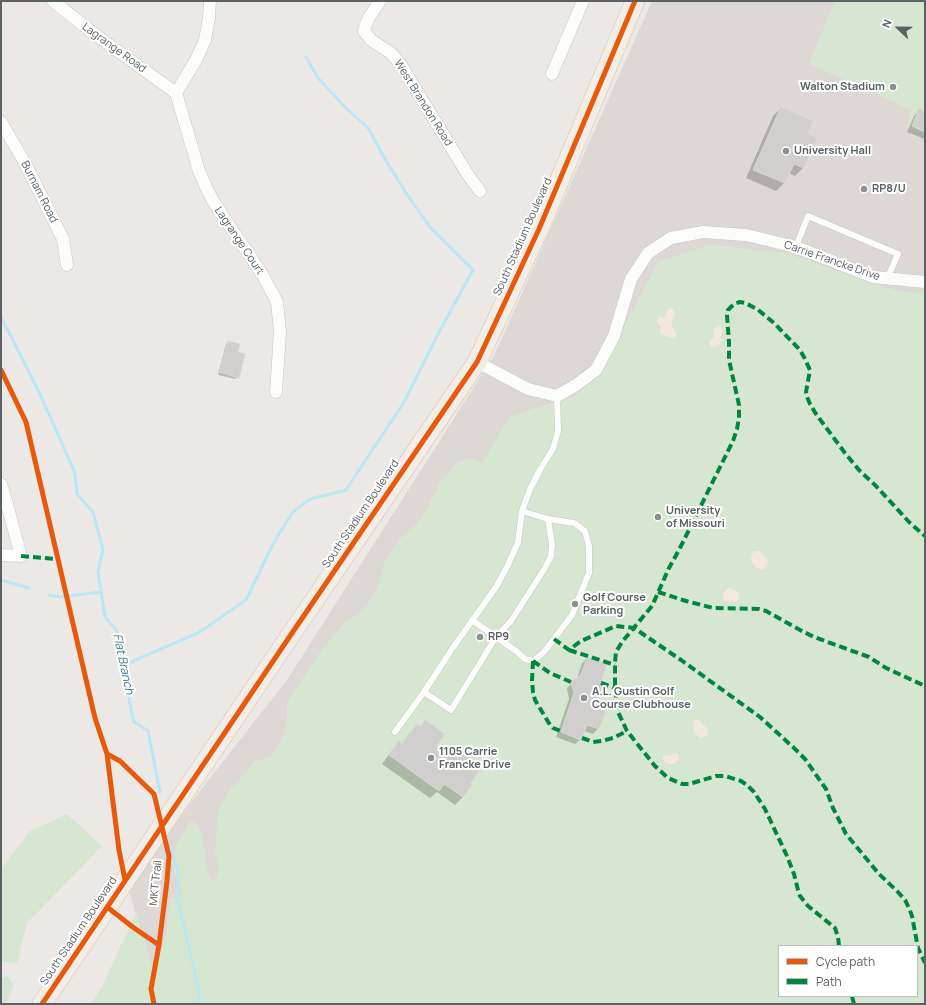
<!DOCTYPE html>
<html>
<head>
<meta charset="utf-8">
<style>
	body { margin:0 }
	#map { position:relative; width:926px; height:1005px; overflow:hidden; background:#ebe8e5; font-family:Manrope,sans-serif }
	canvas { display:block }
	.frame { position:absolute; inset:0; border:2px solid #5b6063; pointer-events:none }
	.legend { position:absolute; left:778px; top:945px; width:140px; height:52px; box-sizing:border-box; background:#fff; border:1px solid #bdbfc1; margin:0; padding:5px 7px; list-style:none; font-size:12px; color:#5b6063 }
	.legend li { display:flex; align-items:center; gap:8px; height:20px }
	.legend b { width:20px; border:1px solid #bdbfc1 }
	.north { position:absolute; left:878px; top:8px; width:40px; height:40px; -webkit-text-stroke:3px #fff; paint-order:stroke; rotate:292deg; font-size:11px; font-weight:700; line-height:16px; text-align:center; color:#5b6063 }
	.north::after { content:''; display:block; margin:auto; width:14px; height:18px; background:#5b6063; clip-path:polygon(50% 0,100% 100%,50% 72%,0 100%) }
</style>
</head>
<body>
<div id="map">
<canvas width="926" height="1005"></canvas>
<div class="frame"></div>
<ul class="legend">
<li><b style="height:5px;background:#e8590c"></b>Cycle path</li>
<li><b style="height:5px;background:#00873e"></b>Path</li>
</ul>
<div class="north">N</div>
</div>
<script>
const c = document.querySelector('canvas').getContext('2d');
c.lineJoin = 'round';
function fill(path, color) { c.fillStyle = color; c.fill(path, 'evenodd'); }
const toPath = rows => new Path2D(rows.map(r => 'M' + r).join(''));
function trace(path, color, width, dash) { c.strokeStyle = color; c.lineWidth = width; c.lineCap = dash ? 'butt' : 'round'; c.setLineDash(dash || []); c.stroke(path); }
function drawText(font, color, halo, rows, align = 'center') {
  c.font = font + ' Manrope,sans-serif'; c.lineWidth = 4; c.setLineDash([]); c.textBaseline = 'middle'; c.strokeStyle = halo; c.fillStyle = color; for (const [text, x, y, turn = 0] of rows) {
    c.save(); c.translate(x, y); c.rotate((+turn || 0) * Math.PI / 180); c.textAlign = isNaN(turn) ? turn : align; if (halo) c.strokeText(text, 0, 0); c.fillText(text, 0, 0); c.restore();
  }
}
const education = toPath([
	[652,1,925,1,925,1004,159,991,127,884,287,680,495,354],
	[779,946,917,946,917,996,779,996]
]);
const green = toPath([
	[835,1,925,1,925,135,906,127,911,110,809,64],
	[711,245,786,253,893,290,925,294,925,1004,91,1004,102,987,120,947,120,945,123,942,136,914,152,967,155,967,164,941,167,927,168,912,170,900,173,897,180,900,182,889,174,873,172,859,176,845,191,821,197,824,202,834,207,869,211,880,215,880,218,876,218,864,215,852,218,810,231,789,254,762,270,757,281,742,287,719,287,702,325,645,346,621,359,613,377,590,385,560,404,534,417,524,430,503,441,481,457,463,471,458,482,463,510,416,575,396,617,340,659,261],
	[779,946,917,946,917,996,779,996],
	[67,814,102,846,27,923,17,964,1,961,1,869,30,831],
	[8,976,14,986,6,1004,1,1004,1,978]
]);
const sand = toPath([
	[670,308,674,311,675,314,673,320,671,324,676,334,675,337,674,338,669,337,660,333,661,327,657,323,657,321,659,317,664,318,667,311],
	[719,326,721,327,723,331,720,337,722,340,720,344,718,346,713,347,710,345,709,343,710,341,714,337,713,331,714,329],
	[755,551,759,551,762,553,767,559,768,563,764,569,762,570,755,567,752,563,751,559,752,554],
	[729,588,738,592,739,594,739,598,735,602,731,602,724,600,723,596,724,592,727,589],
	[696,719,701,721,702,724,707,728,708,733,707,735,703,737,700,738,694,732,693,723],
	[673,753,678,754,679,756,679,759,676,763,673,764,669,764,665,762,663,759,663,756,666,755,670,756]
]);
const shadow = toPath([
	[781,108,806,134,816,138,803,168,795,176,788,173,784,183,776,191,746,178,773,116],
	[919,110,925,113,925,139,907,132,914,116],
	[229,342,237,353,238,377,235,379,218,375,226,344],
	[587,658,591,705,605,710,598,729,593,734,584,731,581,739,575,744,556,737,569,699,567,688,577,679,582,663],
	[425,722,436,745,449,754,455,748,469,784,463,797,455,805,437,792,430,798,382,764,392,750,400,742,402,744,410,733,418,725,420,727]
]);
const stream = toPath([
	[1,317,39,392,75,473,77,494,93,512,103,550,98,571,105,617,117,631,124,665,130,705,134,722,148,731,160,792],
	[1,580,29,588],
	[49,595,60,597,101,592],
	[124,665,198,633,246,600,273,544,292,513,310,499,346,490,403,404,439,332,473,270,430,227,410,199,385,159,368,128,345,107,318,78,306,57],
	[171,848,178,871,178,901,199,991,199,1004]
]);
const building = toPath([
	[781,107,813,121,808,134,817,138,804,168,794,164,785,183,753,170,781,107],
	[919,109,925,112,925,132,912,126,919,109],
	[228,341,240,344,238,352,245,354,239,378,220,372,228,341],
	[587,657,607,664,602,679,605,693,593,705,606,710,599,729,587,725,581,740,561,732,574,693,571,682,581,675,587,657],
	[425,720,445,734,437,745,450,754,455,746,470,757,469,760,481,768,470,784,472,785,463,797,444,784,439,791,389,755,399,741,403,744,417,724,421,726,425,720]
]);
const lane = toPath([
	[796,247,808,216,898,254,887,279],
	[472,620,516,651,525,659,533,661,544,652,572,615,589,573,589,546,585,531,574,523,548,519,522,511],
	[424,692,451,710,496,637,511,621,545,568,551,556,552,545,548,519],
	[395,732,424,692,452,649,496,587,507,567,518,542,522,511,530,489,541,468,553,449,558,431,557,396]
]);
const street = toPath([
	[53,1,93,33,176,93],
	[380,1,368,19,364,31,371,40,391,53,401,65,468,175,480,191],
	[552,74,583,1],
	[176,93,199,171,206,187,213,201,262,274,269,287,277,302,280,332,276,392],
	[176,93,196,60,205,40,209,18,210,1],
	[1,122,25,163,63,239,67,265],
	[477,362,528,389,557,396,576,385,596,370,614,336,631,279,648,253,671,238,703,232,746,235,796,247,873,277,925,282],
	[1,484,7,504,21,556,1,555]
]);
const primary = toPath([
	[42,1004,290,636,477,362,539,229,635,1]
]);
const quiet = toPath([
	[21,556,57,559],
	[658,592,686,601,713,608,759,609,766,611,800,630,814,637,869,657,886,668,925,686],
	[554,639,569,650,581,641,616,626,634,628,681,660,760,717,794,748,805,759,826,789,833,808,846,834,879,874,898,892,905,900,909,908,912,916,918,948,925,963],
	[569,650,615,665],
	[533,661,532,681,533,692,535,700,550,725,553,728,561,731],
	[533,661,550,673,571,682],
	[601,683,615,688],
	[582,738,593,742,602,741,613,738,627,731],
	[839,946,838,937,835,928,808,906,800,896,798,890,794,874,787,856,765,809,754,792,747,785,741,781,725,776,716,776,689,784,682,784,668,778,655,766,627,731,618,712,617,705,615,688,615,662,616,652,622,642,652,606,669,568,679,550,733,441,737,429,739,418,739,405,729,360,729,342,727,315,728,310,734,304,740,302,745,303,757,309,774,323,800,350,804,357,810,370,806,392,807,397,810,404,816,414,845,453,859,470,876,486,910,523,925,536],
	[852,996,854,1004]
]);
const cycleway = toPath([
	[1,370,26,422,95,718,107,754,119,850,125,880],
	[107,754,120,761,154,794,169,856,167,881,159,945,151,989,154,1004],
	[107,907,134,928,159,945],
	[42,1004,290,636,477,362,539,229,635,1]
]);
const markers = [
	[893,87,4,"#8d9090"],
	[786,151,4,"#8d9090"],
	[864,189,4,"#8d9090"],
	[658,517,4,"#8d9090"],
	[575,604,4,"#8d9090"],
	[480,637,4,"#8d9090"],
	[584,698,4,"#8d9090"],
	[431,758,4,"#8d9090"]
];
const streetNames = [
	["Lagrange Road",114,48,36],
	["West Brandon Road",423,103,58],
	["Burnam Road",39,192,63],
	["South Stadium Boulevard",523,237,-66],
	["Lagrange Court",239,241,56],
	["Carrie Francke Drive",832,261,19],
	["South Stadium Boulevard",361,514,-56],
	["MKT Trail",156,883,-84],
	["South Stadium Boulevard",79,931,-56]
];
const poiNames = [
	["Walton Stadium",885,87,"right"],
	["University Hall",794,151],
	["RP8/U",872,189],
	["University",666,511],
	["of Missouri",666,524],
	["Golf Course",583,598],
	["Parking",583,611],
	["RP9",488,637],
	["A.L. Gustin Golf",592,692],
	["Course Clubhouse",592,705],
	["1105 Carrie",439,752],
	["Francke Drive",439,765]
];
const waterNames = [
	["Flat Branch",123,664,78]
];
fill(education, '#ddd8d5');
fill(green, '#d7e6d0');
fill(sand, '#f3e9db');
fill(shadow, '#0003');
trace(stream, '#b9e7f6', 3);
fill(building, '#d1cfce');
trace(building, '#dad8d4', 1);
trace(lane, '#c7c6c6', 7);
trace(street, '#c7c6c6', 13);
trace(primary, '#d3c4b3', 20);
trace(lane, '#fcfcfb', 6);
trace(street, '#fcfcfb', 12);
trace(primary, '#f2eee7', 19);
trace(quiet, '#00873e', 4, [8, 4]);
trace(cycleway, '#e8590c', 5);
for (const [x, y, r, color] of markers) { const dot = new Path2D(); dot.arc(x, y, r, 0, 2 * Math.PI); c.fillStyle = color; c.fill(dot); trace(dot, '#fff', 1.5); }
drawText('11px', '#5b6063', '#fff', streetNames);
drawText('bold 11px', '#5b6063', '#fff', poiNames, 'left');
drawText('italic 12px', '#3b7d9e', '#fff', waterNames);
</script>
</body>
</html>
